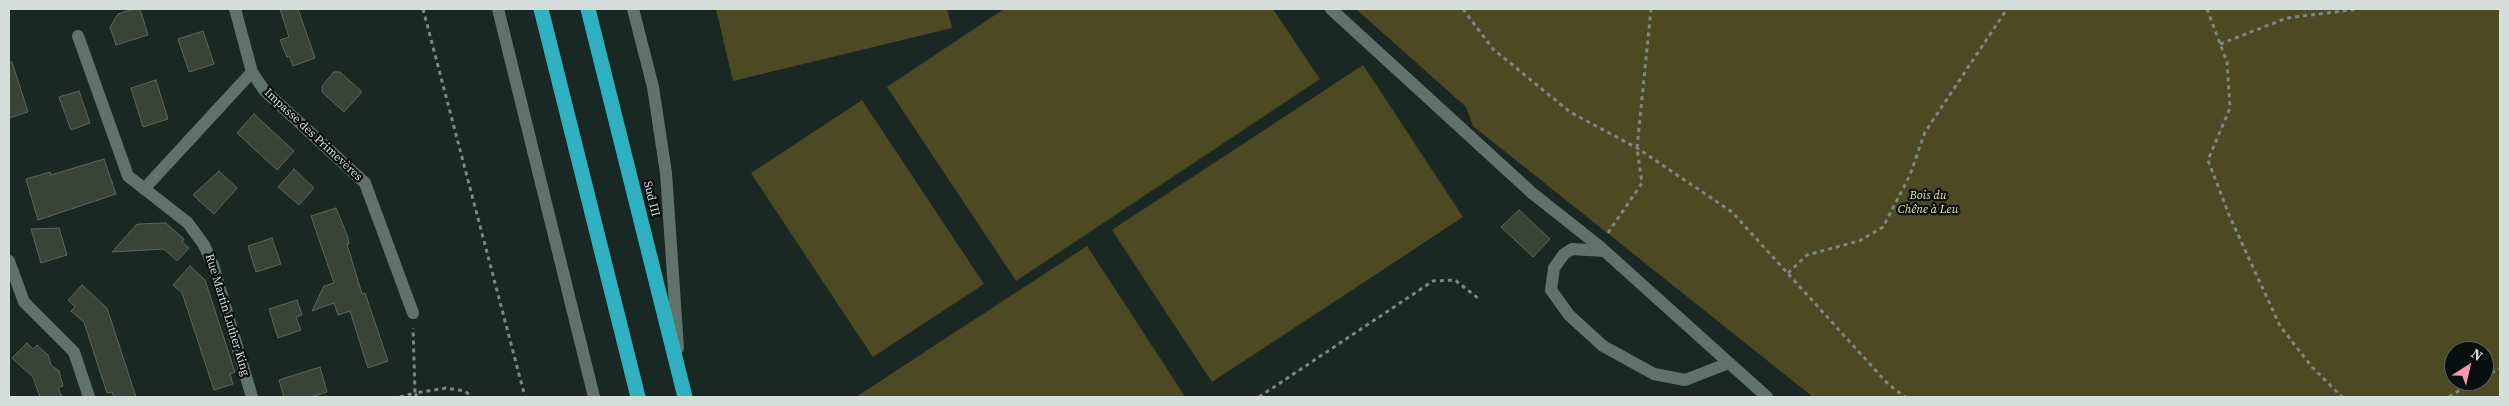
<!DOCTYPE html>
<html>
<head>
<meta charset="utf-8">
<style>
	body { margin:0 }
	#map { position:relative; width:2509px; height:406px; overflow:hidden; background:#1a2824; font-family:"Source Serif 4",serif }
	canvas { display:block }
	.frame { position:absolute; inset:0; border:10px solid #d5dedb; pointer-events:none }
	.north { position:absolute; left:2444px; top:341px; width:50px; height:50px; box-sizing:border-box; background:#090f0e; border:1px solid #5b6260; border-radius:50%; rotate:35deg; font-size:14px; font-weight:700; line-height:20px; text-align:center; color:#d5dedb }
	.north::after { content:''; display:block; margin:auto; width:18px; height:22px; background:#f29ab0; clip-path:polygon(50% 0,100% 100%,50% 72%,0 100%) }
</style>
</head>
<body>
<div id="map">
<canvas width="2509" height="406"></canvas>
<div class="frame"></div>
<div class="north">N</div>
</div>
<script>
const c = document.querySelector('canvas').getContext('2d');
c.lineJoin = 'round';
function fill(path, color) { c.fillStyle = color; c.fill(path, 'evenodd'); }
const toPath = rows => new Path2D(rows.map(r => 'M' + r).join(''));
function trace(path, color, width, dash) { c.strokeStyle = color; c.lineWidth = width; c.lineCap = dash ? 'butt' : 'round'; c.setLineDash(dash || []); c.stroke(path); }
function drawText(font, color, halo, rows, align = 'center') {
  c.font = font + ' "Source Serif 4",serif'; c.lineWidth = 4.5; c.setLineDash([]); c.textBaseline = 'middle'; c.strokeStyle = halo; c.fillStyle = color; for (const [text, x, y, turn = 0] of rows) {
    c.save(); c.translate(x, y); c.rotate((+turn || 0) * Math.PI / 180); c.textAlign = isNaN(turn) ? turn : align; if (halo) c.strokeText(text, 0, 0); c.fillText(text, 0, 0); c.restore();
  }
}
const green = toPath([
	[716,9,947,9,952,28,733,81],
	[1004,9,1273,9,1320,79,1016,281,887,87],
	[1356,9,2500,9,2500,397,1813,397,1473,126,1466,107],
	[2454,351,2484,351,2484,381,2454,381],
	[1363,65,1463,217,1212,382,1112,230],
	[862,100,984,284,873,357,751,173],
	[1087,246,1184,395,1180,397,856,397]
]);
const building = toPath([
	[134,9,140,9,148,35,116,45,110,27,118,14,134,9],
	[280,9,298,9,315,58,293,66,289,56,287,57,280,40,289,37,280,9],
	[203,31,214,64,189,72,178,39,203,31],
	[9,62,12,62,28,112,9,118,9,62],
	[334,72,340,72,362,92,344,112,322,92,322,86,334,72],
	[156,80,168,119,143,127,131,88,156,80],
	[79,91,90,123,71,130,59,97,79,91],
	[254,114,294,151,277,170,237,133,254,114],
	[104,159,116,194,38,220,26,179,50,172,51,175,104,159],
	[294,169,314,188,299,205,278,187,294,169],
	[219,171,237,188,214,214,193,195,219,171],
	[336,208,347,235,349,244,347,244,362,294,365,293,388,361,368,368,350,311,338,315,334,303,312,311,324,286,334,283,311,216,336,208],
	[1519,210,1550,239,1533,257,1501,227,1519,210],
	[166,223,184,239,182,242,189,248,177,261,164,249,112,252,137,224,166,223],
	[59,228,67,255,41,263,31,229,59,228],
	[272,238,281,264,256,272,248,246,272,238],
	[190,266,205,280,235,372,230,374,233,384,214,390,182,293,173,285,190,266],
	[82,285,107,308,136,397,114,397,112,392,107,393,84,322,71,311,75,307,68,300,82,285],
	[297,300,302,315,296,317,301,330,278,338,269,309,297,300],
	[27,343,33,349,37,345,48,355,51,365,59,371,63,386,58,388,62,397,40,397,33,377,12,358,27,343],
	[320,367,327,392,311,397,284,397,279,380,320,367]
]);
const path = toPath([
	[423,9,525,397],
	[1463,9,1493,49,1570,112,1637,148,1732,212,1888,384,1905,397],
	[2207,9,2227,62,2230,108,2208,160,2229,215,2280,326,2312,367,2342,397],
	[2220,44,2287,18,2359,9],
	[1608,233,1642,183,1637,148,1651,9],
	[1788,273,1807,255,1859,241,1883,227,1910,175,1925,132,2007,9],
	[2484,376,2500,369],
	[400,397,415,393,413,328],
	[417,397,415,393,446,388,465,391,472,397],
	[1259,397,1433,281,1455,280,1479,299],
	[2449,397,2474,381]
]);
const minor = toPath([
	[498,9,594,397],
	[633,9,653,87,666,173,678,348],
	[1331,9,1532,193,1599,246,1767,397],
	[78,36,128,176,188,223,204,245,213,265,252,397],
	[252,72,264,90,365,183,413,313],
	[144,189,252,72,235,9],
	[1604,251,1572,249,1564,254,1554,268,1551,290,1569,315,1603,346,1654,374,1685,380,1729,363],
	[9,261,24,302,74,352,89,397]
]);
const highway = toPath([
	[541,9,638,397],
	[588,9,685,397]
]);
const streetNames = [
	["Impasse des Primevères",313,135,43],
	["Sud III",651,199,76],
	["Rue Martin Luther King",227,315,73]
];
const parkNames = [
	["Bois du",1928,196],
	["Chêne à Leu",1928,210]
];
fill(green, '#4d4a23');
fill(building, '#3a4338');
trace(building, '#5e675c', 1);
trace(path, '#7d8884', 3, [4, 4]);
trace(minor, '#61726d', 12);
trace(highway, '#30b1c2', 15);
drawText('12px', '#d5dedb', '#090f0e', streetNames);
drawText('italic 12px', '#eae694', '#090f0e', parkNames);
</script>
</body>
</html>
